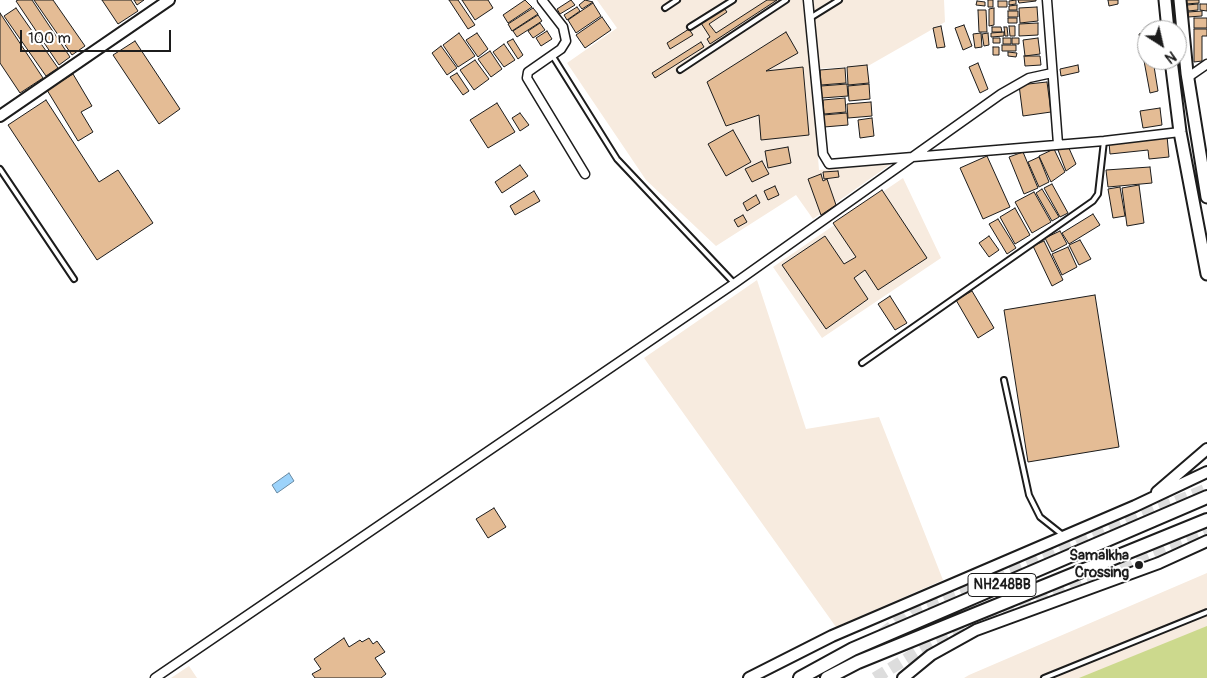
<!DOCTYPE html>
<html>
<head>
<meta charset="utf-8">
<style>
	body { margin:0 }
	#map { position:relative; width:1207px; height:678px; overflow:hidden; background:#fff; font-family:Pangolin,sans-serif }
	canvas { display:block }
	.north { position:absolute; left:1137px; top:20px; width:50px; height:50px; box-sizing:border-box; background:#fff; border:1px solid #a4a4a4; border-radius:50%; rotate:145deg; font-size:14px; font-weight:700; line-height:20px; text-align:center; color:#1c1c1c }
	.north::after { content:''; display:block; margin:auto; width:18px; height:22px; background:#1c1c1c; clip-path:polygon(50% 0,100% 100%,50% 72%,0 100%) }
	.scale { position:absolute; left:20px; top:30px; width:151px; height:22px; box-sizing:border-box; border:2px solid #1c1c1c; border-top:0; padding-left:6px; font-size:15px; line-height:18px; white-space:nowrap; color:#1c1c1c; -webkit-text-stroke:4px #fff; paint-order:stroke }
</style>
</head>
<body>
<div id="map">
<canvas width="1207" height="678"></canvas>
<div class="north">N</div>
<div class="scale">100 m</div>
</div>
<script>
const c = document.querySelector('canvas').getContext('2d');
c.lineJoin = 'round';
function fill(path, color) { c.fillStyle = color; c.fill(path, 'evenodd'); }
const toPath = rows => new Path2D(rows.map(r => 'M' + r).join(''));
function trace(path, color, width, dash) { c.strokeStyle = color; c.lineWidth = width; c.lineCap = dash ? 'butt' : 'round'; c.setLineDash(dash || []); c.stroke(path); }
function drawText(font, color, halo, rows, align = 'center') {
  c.font = font + ' Pangolin,sans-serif'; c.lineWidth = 4; c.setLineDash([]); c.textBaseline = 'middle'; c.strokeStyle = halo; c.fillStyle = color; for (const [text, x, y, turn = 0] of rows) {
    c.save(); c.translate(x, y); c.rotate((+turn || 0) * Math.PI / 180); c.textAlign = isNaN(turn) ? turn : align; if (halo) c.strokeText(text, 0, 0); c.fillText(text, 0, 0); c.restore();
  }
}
const built = toPath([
	[597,0,944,0,945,22,868,66,811,69,819,170,891,164,813,219,796,195,716,246,646,180,567,63,617,28],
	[903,178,941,258,822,338,773,267],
	[757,280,806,429,879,417,943,580,836,627,644,358],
	[1207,573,1207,678,964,678,969,675],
	[189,666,197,678,171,678]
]);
const green = toPath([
	[1207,626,1207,678,1079,678]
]);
const water = toPath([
	[289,473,294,481,277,493,272,485,289,473]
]);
const building = toPath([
	[18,0,32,0,70,57,59,65,16,1,18,0],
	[34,0,53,0,85,46,72,55,34,0],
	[102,0,131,0,138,11,118,24,102,0],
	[134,0,144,0,137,5,134,0],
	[449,0,458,0,475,25,468,29,449,0],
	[462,0,488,0,493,8,475,20,462,0],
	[525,0,532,7,508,23,503,15,525,0],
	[571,0,575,5,560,14,557,9,571,0],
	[585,0,593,2,582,9,579,5,585,0],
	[767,0,777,0,710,44,707,39,710,37,701,23,724,8,727,12,709,24,716,33,767,0],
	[988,0,993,0,993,7,988,7,988,0],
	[1016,0,1016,4,1009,5,1009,1,1016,0],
	[1018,0,1036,0,1036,1,1019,3,1018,0],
	[1108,0,1118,0,1118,4,1109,6,1108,0],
	[1186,0,1199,0,1199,3,1186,4,1186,0],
	[977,1,985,2,985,6,976,5,977,1],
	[998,1,1007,1,1007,7,998,7,998,1],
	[593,3,601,16,576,33,568,20,593,3],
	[1198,4,1198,10,1188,11,1187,5,1198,4],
	[1200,4,1207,4,1207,11,1200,10,1200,4],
	[1017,5,1017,10,1009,10,1009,6,1017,5],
	[577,7,580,11,567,20,564,15,577,7],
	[1037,7,1038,21,1020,23,1019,8,1037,7],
	[16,8,58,68,46,76,4,16,16,8],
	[533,8,538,14,512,31,508,24,533,8],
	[994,8,994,25,989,26,989,9,994,8],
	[978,10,986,10,987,32,979,32,978,10],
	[1008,11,1018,11,1018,17,1008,17,1008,11],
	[1202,11,1202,16,1188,17,1188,12,1202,11],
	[0,13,43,78,20,93,0,63,0,13],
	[538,15,542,21,517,37,513,31,538,15],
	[602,17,611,30,585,48,576,35,602,17],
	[1008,18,1017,18,1017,23,1008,23,1008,18],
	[1194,18,1207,18,1207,28,1194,28,1194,18],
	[540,23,545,30,533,38,528,31,540,23],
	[1038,23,1038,35,1019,36,1019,24,1038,23],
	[964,25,972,46,963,50,955,28,964,25],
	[941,26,945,47,937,48,933,28,941,26],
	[1009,26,1015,26,1015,36,1010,36,1009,26],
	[992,27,1001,27,1002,32,992,32,992,27],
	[1004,27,1007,27,1008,36,1005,36,1004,27],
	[689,29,693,35,670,49,667,43,689,29],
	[1194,29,1207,29,1207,36,1202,36,1202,61,1194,62,1194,29],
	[547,31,552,39,541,46,536,38,547,31],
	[786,32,798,53,766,71,803,67,809,135,761,140,759,115,726,126,707,82,786,32],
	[1004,32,1004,36,991,37,991,33,1004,32],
	[1147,32,1147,60,1153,60,1158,91,1150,93,1139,34,1147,32],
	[459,33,475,56,458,67,443,45,459,33],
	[477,33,488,49,478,57,466,40,477,33],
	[981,33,982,47,975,48,973,34,981,33],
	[988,33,989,45,984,46,982,34,988,33],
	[993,38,1000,38,1000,43,993,43,993,38],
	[1003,38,1011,38,1011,44,1003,44,1003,38],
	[1012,38,1019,38,1019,44,1012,44,1012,38],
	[1038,38,1040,54,1025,56,1023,40,1038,38],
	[513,39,523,55,518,59,507,42,513,39],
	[135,41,180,109,159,124,113,55,135,41],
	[701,42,704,47,655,78,652,73,701,42],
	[504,44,515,60,504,67,493,52,504,44],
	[1002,45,1016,45,1016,51,1002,51,1002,45],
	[441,46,457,68,447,75,432,53,441,46],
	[993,47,999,47,999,55,993,55,993,47],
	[490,51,502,69,491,77,478,59,490,51],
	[1008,52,1017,53,1016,57,1008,56,1008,52],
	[1024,56,1040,56,1041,65,1025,66,1024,56],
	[475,60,489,79,474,90,460,70,475,60],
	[978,63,988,89,980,93,969,67,978,63],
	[867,65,869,83,848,85,847,67,867,65],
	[1078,65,1079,72,1061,76,1060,69,1078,65],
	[845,68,846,83,821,85,820,70,845,68],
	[457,73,469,91,463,95,450,77,457,73],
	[73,74,92,106,81,112,93,132,78,141,47,90,73,74],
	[1047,82,1051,112,1023,116,1019,85,1047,82],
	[847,84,848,96,822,98,821,86,847,84],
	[869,84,870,99,849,101,848,86,869,84],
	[845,98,846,112,824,114,823,100,845,98],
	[46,100,99,182,118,170,153,223,97,260,8,125,46,100],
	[871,102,872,116,848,118,847,104,871,102],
	[497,103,515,132,488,148,470,120,497,103],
	[1160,108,1162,125,1143,128,1140,111,1160,108],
	[520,113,529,125,520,131,512,118,520,113],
	[847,113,848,125,824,127,823,115,847,113],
	[872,118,874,136,860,138,858,120,872,118],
	[733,130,751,162,726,176,708,144,733,130],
	[1167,136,1169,157,1149,159,1148,150,1110,154,1109,142,1167,136],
	[1068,146,1076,164,1066,171,1058,150,1068,146],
	[788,147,791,163,768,168,765,151,788,147],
	[1054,149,1065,172,1051,182,1039,156,1054,149],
	[1023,152,1038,188,1024,194,1009,157,1023,152],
	[987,156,1010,207,983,219,960,168,987,156],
	[1039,157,1049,182,1039,187,1028,162,1039,157],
	[762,161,769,174,752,182,745,169,762,161],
	[520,165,528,176,502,193,495,182,520,165],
	[1150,167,1152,183,1108,187,1106,170,1150,167],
	[838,171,839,177,824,179,823,172,838,171],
	[821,174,823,181,827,179,836,205,821,215,808,179,821,174],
	[1052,184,1068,213,1060,217,1044,188,1052,184],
	[1139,185,1144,223,1127,226,1122,188,1139,185],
	[775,186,779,195,768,200,764,191,775,186],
	[1120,187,1125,216,1113,218,1108,189,1120,187],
	[1042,189,1059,217,1052,221,1036,193,1042,189],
	[882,190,927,258,878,290,865,270,854,278,868,299,826,329,782,265,825,236,844,264,856,257,833,223,882,190],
	[534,191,540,201,515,215,510,206,534,191],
	[1034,192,1051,222,1032,233,1015,202,1034,192],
	[756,195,760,203,747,211,743,203,756,195],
	[1015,208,1030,235,1015,244,1000,217,1015,208],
	[1093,214,1100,225,1069,244,1062,233,1093,214],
	[743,215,747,222,738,227,734,220,743,215],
	[998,219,1016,248,1007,254,989,224,998,219],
	[1060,231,1067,244,1052,252,1045,238,1060,231],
	[989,236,999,250,989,257,979,243,989,236],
	[1080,240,1091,259,1079,265,1069,245,1080,240],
	[1044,241,1063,280,1052,286,1033,246,1044,241],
	[1068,247,1077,267,1062,275,1052,254,1068,247],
	[972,291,994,328,978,338,956,300,972,291],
	[1095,295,1119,447,1028,462,1004,310,1095,295],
	[890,296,907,323,895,330,878,304,890,296],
	[494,508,506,527,488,538,476,519,494,508],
	[344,638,349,647,360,640,362,642,369,638,373,644,377,641,385,652,375,658,386,674,381,678,315,678,312,674,321,669,314,659,344,638]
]);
const trunkTunnel = toPath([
	[882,634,916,608,1207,489],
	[834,670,866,646],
	[875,678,934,642,1207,530]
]);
const service = toPath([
	[665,8,677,0],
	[810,18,839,0],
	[690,27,733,0],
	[552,55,617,159,734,283],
	[680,70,786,0],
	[0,169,74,279],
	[862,363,1093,201,1098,194,1104,141],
	[1004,380,1029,495,1040,517,1064,536],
	[1044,678,1207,612]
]);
const minor = toPath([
	[542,0,563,27,566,41,561,49,528,72,527,78,585,174],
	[808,0,823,154,829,164,1104,141,1180,132],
	[1047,0,1058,144],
	[1187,78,1207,64],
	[155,678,735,283,1001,94,1029,78,1052,73]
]);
const tertiary = toPath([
	[0,116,169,0],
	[1157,492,1207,449],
	[749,678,832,636,1135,506,1207,472],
	[903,678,931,655,976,630,1159,563,1207,541]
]);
const secondary = toPath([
	[1165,0,1168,30],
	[1180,0,1187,73,1207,197],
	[1171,60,1180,132,1207,274]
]);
const trunk = toPath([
	[800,678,853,649,1207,497],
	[827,678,858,662,1207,520]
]);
const markers = [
	[1139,565,5,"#1c1c1c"]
];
const shields = [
	[1002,585,68]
];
const shieldNames = [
	["NH248BB",1002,585]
];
const poiNames = [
	["Samalkha",1129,556],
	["Crossing",1129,573]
];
fill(built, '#f7ebdf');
fill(green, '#ccd98d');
fill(water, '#9cd3fb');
trace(water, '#698aa2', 1);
fill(building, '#e4bc95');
trace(building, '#1c1c1c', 1);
trace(trunkTunnel, '#ddd', 12, [12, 6]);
trace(service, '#1c1c1c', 8);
trace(minor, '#1c1c1c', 11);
trace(tertiary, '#1c1c1c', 14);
trace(secondary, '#1c1c1c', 15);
trace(trunk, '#1c1c1c', 16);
trace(service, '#fff', 4);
trace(minor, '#fff', 8);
trace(tertiary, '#fff', 10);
trace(secondary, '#fff', 11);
trace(trunk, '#fff', 12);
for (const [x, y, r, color] of markers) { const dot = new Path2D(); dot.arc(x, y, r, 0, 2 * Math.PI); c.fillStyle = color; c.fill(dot); trace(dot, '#fff', 2); }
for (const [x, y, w] of shields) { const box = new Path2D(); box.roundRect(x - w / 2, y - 11.5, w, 23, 4); c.fillStyle = '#fff'; c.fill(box); trace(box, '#1c1c1c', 1); }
drawText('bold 14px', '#1c1c1c', null, shieldNames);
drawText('bold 15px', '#1c1c1c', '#fff', poiNames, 'right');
</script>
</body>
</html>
